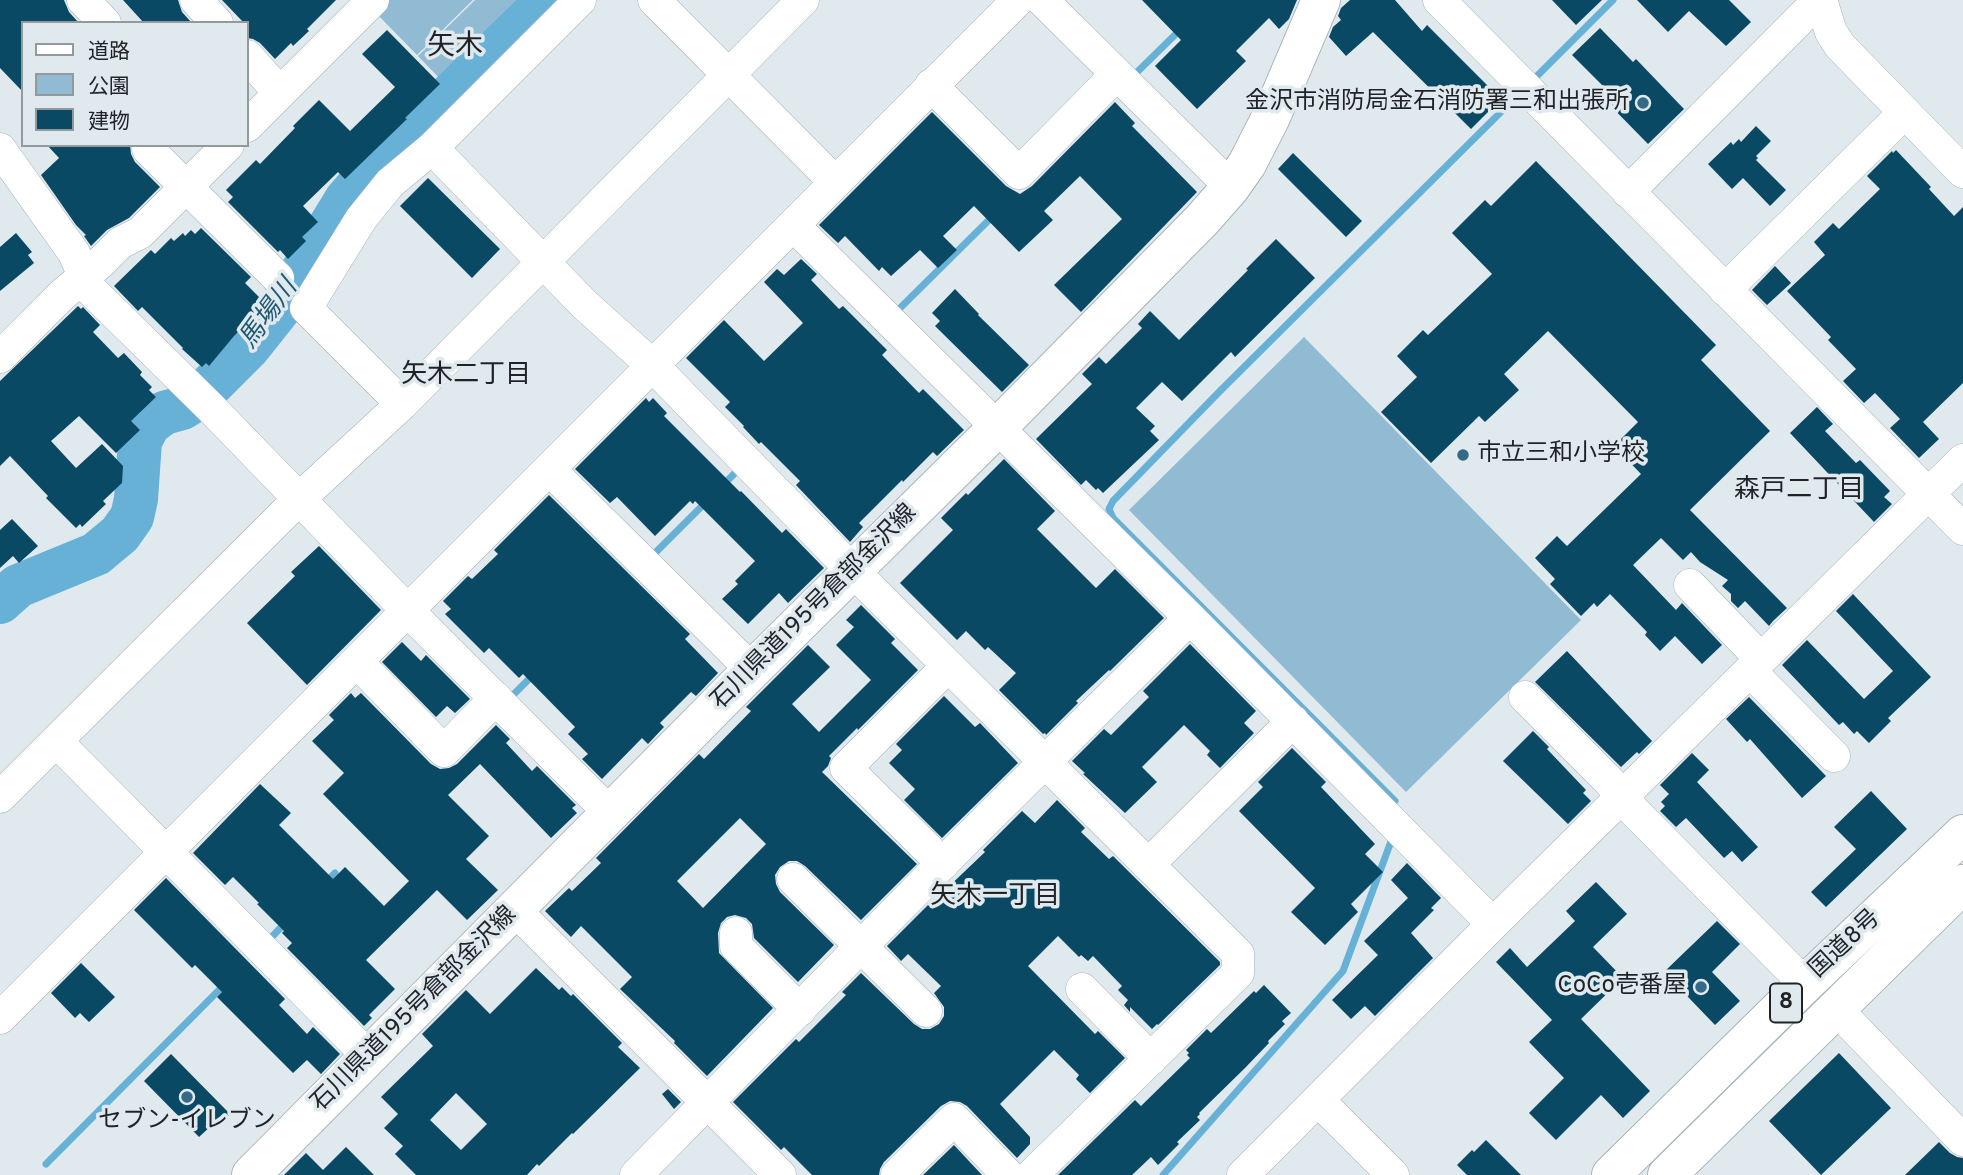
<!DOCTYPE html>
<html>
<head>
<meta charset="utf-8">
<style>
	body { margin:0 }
	#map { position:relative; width:1963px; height:1175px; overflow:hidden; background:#dfe9ee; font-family:Overpass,"Noto Sans JP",sans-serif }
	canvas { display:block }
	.legend { position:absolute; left:21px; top:21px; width:228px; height:126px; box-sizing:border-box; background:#dfe9ee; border:2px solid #929a9e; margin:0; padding:9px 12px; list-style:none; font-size:21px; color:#1f2325 }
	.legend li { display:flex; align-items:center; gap:14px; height:35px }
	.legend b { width:35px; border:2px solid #929a9e }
</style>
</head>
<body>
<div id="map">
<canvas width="1963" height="1175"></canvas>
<ul class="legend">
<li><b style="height:9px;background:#fff"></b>道路</li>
<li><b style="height:19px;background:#90bbd3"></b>公園</li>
<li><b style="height:19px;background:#0a4964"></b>建物</li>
</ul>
</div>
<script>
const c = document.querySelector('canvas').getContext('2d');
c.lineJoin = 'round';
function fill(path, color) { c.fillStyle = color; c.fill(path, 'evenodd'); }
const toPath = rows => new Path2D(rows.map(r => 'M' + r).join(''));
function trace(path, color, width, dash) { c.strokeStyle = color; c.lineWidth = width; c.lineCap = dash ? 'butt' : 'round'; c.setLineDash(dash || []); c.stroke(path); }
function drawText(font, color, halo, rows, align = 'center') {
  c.font = font + ' Overpass,"Noto Sans JP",sans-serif'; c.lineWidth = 7; c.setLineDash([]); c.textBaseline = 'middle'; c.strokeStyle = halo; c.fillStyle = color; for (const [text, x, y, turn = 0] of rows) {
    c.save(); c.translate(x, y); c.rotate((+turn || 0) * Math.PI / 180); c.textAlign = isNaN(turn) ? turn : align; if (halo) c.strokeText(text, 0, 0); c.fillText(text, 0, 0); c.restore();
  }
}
const green = toPath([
	[387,0,473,0,417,55,375,12],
	[475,0,529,0,444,83,418,56],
	[1304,337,1581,620,1406,792,1129,510]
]);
const stream = toPath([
	[1132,77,1181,29],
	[1530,83,1613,0],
	[894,314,995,214],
	[723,485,742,466],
	[649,559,707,501],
	[508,700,534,674],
	[1395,801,1113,518,1109,509,1113,501,1220,391,1519,94],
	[325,883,335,873],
	[266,943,287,921],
	[46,1164,226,983],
	[1163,1175,1343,971,1393,836]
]);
const river = toPath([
	[0,602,18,586,96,554,120,534,132,517,136,499,140,441,149,424,164,413,182,408,198,398,248,348,279,309,346,200,365,178,548,0]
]);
const building = toPath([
	[0,0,64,0,69,12,79,23,23,23,23,92,0,68],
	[123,0,178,0,182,12,191,22,144,23],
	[222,0,336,0,307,29,309,31,293,46,291,43,275,59,260,43,253,39,247,38,247,23,244,23],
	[1142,0,1297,0,1289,19,1279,29,1269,18,1236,51,1246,61,1197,109,1155,66,1181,40],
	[1350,0,1395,0,1422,31,1427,25,1500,98,1498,102,1471,129,1373,32,1346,56,1329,37,1333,27,1341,20,1338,16,1341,8],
	[1552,0,1602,0,1576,25],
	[1637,0,1729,0,1751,22,1726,46,1689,11,1668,32],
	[1600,28,1633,62,1636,59,1684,109,1648,144,1600,95,1606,89,1572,55],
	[387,30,440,84,405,118,407,119,345,179,338,172,303,206,318,222,302,237,306,241,288,259,280,250,278,252,228,202,233,197,226,190,256,160,260,164,295,128,293,126,319,100,350,131,395,87,362,54],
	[1115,102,1135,123,1132,126,1197,192,1081,312,1054,285,1122,219,1080,176,1044,211,1053,220,1019,252,974,206,943,236,957,250,938,268,920,250,891,276,882,267,879,271,845,236,838,243,819,225,932,112,1006,186,1020,194,1032,186],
	[1756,126,1771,141,1756,156,1758,158,1756,160,1786,190,1770,206,1743,178,1732,189,1708,164,1731,142,1733,145,1739,139,1741,142],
	[47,145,130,145,131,154,135,162,160,187,129,218,107,230,91,246,84,236,86,235,76,225,41,175,59,158],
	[1896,150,1931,187,1929,189,1954,216,1963,207,1963,383,1923,422,1939,439,1919,458,1890,428,1900,419,1875,393,1864,403,1843,381,1856,369,1828,340,1831,337,1787,291,1825,255,1814,242,1833,223,1839,229,1880,189,1867,176,1892,151,1893,153],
	[1293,153,1362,221,1346,237,1278,169],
	[1536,161,1716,345,1701,360,1770,431,1690,510,1787,608,1773,621,1769,626,1745,601,1738,608,1731,601,1731,594,1722,586,1728,580,1700,562,1691,552,1683,560,1661,538,1633,565,1676,610,1682,603,1722,645,1702,664,1675,636,1660,651,1645,635,1647,632,1610,594,1597,607,1594,603,1581,616,1550,584,1555,579,1535,558,1557,536,1567,546,1641,474,1614,446,1638,422,1548,331,1504,374,1519,390,1485,422,1479,416,1431,463,1381,412,1417,377,1397,356,1423,330,1428,335,1492,274,1452,233,1485,200,1491,206],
	[428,178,500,249,472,278,400,206],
	[201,228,251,277,245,283,266,304,234,336,209,366,206,363,202,367,182,349,183,348,142,307,138,311,114,286,151,250,155,254,171,238,174,241,183,233,185,236,191,230,195,234],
	[16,233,32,252,28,255,34,263,0,291,0,247],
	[1276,239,1315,278,1235,357,1231,352,1182,401,1162,382,1136,408,1155,426,1150,431,1159,440,1103,493,1098,488,1096,490,1086,480,1081,485,1036,439,1092,384,1082,374,1099,357,1106,364,1142,328,1138,324,1150,311,1179,340,1248,270,1246,269],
	[801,259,817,274,811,280,839,309,843,306,887,350,882,355,919,393,923,389,964,430,937,456,933,452,903,482,902,480,859,523,863,527,850,542,796,485,800,481,761,442,759,444,743,427,744,426,725,407,730,402,686,358,724,320,764,361,803,323,764,282,777,269,784,275],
	[1775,266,1791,283,1767,305,1752,290],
	[955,289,979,314,978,315,1029,365,1002,392,935,326,940,321,932,313],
	[78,306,81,309,83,307,100,325,93,332,118,358,124,353,142,372,140,375,152,387,149,390,156,397,131,421,140,430,116,453,79,416,51,441,76,468,102,444,123,466,122,483,103,501,106,504,82,527,80,524,76,528,46,498,48,496,10,456,0,466,0,381],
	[646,398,649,402,653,398,667,413,664,416,740,492,741,491,782,533,786,529,824,568,788,603,779,593,748,624,722,599,738,584,735,581,755,561,695,501,693,504,690,501,655,536,617,497,610,503,575,469],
	[1817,407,1833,424,1825,431,1856,463,1860,460,1890,491,1884,497,1892,504,1874,522,1790,433],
	[1004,459,1055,511,1037,529,1096,588,1115,569,1164,618,1110,671,1109,670,1076,701,1078,703,1046,735,1045,733,1043,734,999,690,1016,673,988,647,985,650,966,631,957,640,900,583,953,530,941,518,966,493,968,495],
	[549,495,690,634,685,639,718,673,696,696,691,692,660,723,664,727,648,744,642,738,602,779,582,759,588,754,568,734,575,727,523,674,519,678,489,648,484,653,445,614,451,609,443,601,468,576,472,579,498,554,494,550],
	[12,519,38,546,19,563,13,556,0,568,0,530],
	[319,546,381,610,307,685,247,623,295,576,291,572],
	[1853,594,1931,677,1888,718,1891,721,1869,743,1857,731,1854,734,1843,722,1839,725,1782,665,1807,640,1864,699,1893,671,1836,611],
	[861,605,895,639,891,643,918,670,858,730,857,728,829,756,831,758,828,766,822,772,917,864,861,920,805,866,797,861,789,861,780,867,775,875,776,884,780,892,834,945,798,982,754,938,752,924,746,918,735,915,727,917,721,923,718,933,719,953,773,1008,707,1076,674,1043,675,1041,620,989,632,977,581,926,571,937,545,911,569,888,572,891,601,863,596,858,699,754,704,759,751,711,746,707,808,645,830,667,792,704,819,732,871,680,836,645,854,627,846,620],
	[740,818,766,844,703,908,677,881],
	[402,642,421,661,426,655,470,699,455,713,447,706,436,717,382,662],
	[1190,644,1256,711,1244,723,1254,733,1220,768,1207,755,1210,751,1184,725,1142,767,1157,782,1125,813,1083,774,1085,773,1072,761,1104,729,1111,735,1149,697,1143,691],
	[1567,651,1652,741,1639,754,1637,752,1621,767,1535,682],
	[351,693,355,698,361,693,431,764,440,769,449,768,457,764,496,725,510,739,506,743,532,771,537,766,576,805,572,808,577,813,551,838,480,764,448,795,489,836,466,859,498,890,467,920,437,890,366,960,395,989,369,1015,372,1018,364,1026,287,948,292,943,282,933,284,931,257,904,259,903,233,877,225,885,193,853,260,784,291,813,279,825,333,879,345,867,384,906,409,881,323,794,344,773,312,741,334,720,329,715],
	[944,696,975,727,980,723,1018,763,942,838,904,800,915,789,889,763,902,750,896,744],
	[1749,697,1826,776,1802,798,1750,739,1747,742,1726,719],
	[1533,731,1549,747,1547,749,1586,790,1583,793,1591,801,1568,824,1503,761],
	[1292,748,1326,782,1321,787,1375,844,1365,854,1383,872,1351,904,1358,912,1325,945,1291,912,1315,888,1239,811,1263,787,1258,782],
	[1692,753,1709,770,1697,782,1758,847,1742,862,1732,851,1724,858,1686,818,1676,827,1660,811,1665,806,1661,802,1669,794,1660,785],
	[1871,791,1907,829,1826,907,1811,892,1856,849,1834,827],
	[1057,800,1085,828,1081,832,1109,859,1113,856,1220,962,1220,965,1158,1025,1157,1024,1152,1029,1130,1007,1130,1012,1124,1005,1128,1000,1118,990,1122,986,1093,956,1088,961,1081,955,1079,957,1058,936,1028,966,1095,1034,1098,1031,1125,1058,1090,1093,1076,1079,1079,1075,1054,1050,1000,1104,1030,1137,1030,1144,1017,1158,967,1106,960,1102,950,1101,941,1106,884,1162,880,1169,879,1175,812,1175,784,1147,781,1150,733,1102,796,1039,799,1042,846,995,842,992,861,973,914,1024,922,1029,930,1029,939,1024,944,1016,944,1007,934,993,941,986,908,954,901,961,887,946,940,893,941,894,985,852,983,850,1022,811,1035,823],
	[1407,863,1441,898,1431,908,1434,910,1411,933,1433,958,1375,1016,1365,1006,1351,1019,1332,1000,1378,955,1364,941,1408,898,1391,880],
	[166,878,285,999,279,1005,307,1034,313,1027,340,1054,321,1074,307,1060,293,1073,217,997,222,992,195,965,192,968,134,910],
	[1596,882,1627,914,1593,947,1623,978,1581,1019,1650,1091,1623,1118,1601,1095,1556,1140,1529,1113,1564,1078,1529,1042,1552,1020,1496,962,1510,948,1527,967,1575,921,1566,911],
	[1717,921,1740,944,1712,972,1740,1001,1715,1025,1664,972],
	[81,963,115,997,89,1022,80,1013,75,1018,51,993],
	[536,968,559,990,562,987,571,996,573,994,622,1043,618,1047,640,1068,573,1134,572,1133,539,1166,537,1164,527,1175,416,1175,395,1154,403,1146,384,1128,398,1114,381,1097,433,1046,422,1034,466,990,490,1014],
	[456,1093,487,1124,461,1150,430,1120],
	[1264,985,1291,1013,1282,1021,1285,1024,1268,1041,1269,1043,1245,1068,1199,1113,1200,1114,1197,1117,1200,1120,1177,1142,1179,1144,1158,1165,1151,1157,1132,1175,1058,1175,1135,1100,1141,1106,1190,1058,1187,1055,1189,1053,1186,1050,1207,1029,1211,1033,1254,991,1256,993],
	[1839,1053,1891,1108,1821,1175,1769,1121],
	[171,1054,230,1114,216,1129,212,1125,199,1137,144,1081],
	[668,1089,681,1102,674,1109,662,1094],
	[1486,1140,1521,1175,1467,1175,1457,1165,1472,1150,1474,1152],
	[1939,1142,1950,1153,1957,1157,1963,1158,1963,1175,1905,1175],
	[954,1145,982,1175,923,1175],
	[346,1147,374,1175,284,1175,306,1153,323,1170]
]);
const minor = toPath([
	[83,0,105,23],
	[196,0,217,23],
	[654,0,835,182],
	[1042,0,1231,187],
	[1439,0,1963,529],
	[1821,0,1831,32,1840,46,1963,172],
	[247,56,280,93],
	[931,85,1019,173,1117,74],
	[247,126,373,0],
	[432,148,585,305,653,366,853,571,1238,954,1238,973,1032,1175],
	[0,149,74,253,89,288,210,407,408,611,610,813],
	[148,149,278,278],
	[1628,192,1819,0],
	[793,225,1190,618,1493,924],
	[1725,290,1904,113],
	[0,357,63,294,100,263,120,243,140,233,228,145],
	[402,404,306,308,361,219,390,183,432,148,580,0],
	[550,470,752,670],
	[1690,585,1761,659],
	[357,662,444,751,496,698],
	[1750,671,1834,756],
	[1525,697,1609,781,1634,811,1805,984],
	[56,741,368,1056],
	[0,797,299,499,402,404,803,0],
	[943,864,846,768,948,666],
	[1148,865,1293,721],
	[793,879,926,1011],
	[515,910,780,1175],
	[736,933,736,946,800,1010],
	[1082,989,1151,1059],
	[1835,1008,1963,1140],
	[0,1018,1018,0],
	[1318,1100,1393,1175],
	[636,1175,950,856,1190,618],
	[897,1175,954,1119,1008,1175],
	[1243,1175,1493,924,1963,460]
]);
const major = toPath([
	[251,1175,752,670,998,427,1202,220,1231,187,1247,164,1271,117,1321,0]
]);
const highway = toPath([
	[1611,1175,1805,984,1963,834],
	[1667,1175,1963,884]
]);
const markers = [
	[1643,103,7,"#346a85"],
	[1463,455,7,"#346a85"],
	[1701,987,7,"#346a85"],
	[187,1097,7,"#346a85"]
];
const shields = [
	[1786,1003,32]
];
const shieldNames = [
	["8",1786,1003]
];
const poiNames = [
	["金沢市消防局金石消防署三和出張所",1629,103],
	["市立三和小学校",1477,455,"left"],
	["CoCo壱番屋",1687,987],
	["セブン-イレブン",187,1122,"center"]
];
const streetNames = [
	["石川県道195号倉部金沢線",815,608,-45],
	["国道8号",1846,945,-43],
	["石川県道195号倉部金沢線",415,1010,-45]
];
const waterNames = [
	["馬場川",270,315,-54]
];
const neighbourhoodNames = [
	["矢木二丁目",466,377],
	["森戸二丁目",1799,492],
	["矢木一丁目",995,898]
];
const quarterNames = [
	["矢木",455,48]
];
fill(green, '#90bbd3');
trace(stream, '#67b1d7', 7);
trace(river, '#67b1d7', 44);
fill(building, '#0a4964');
trace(minor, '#aab3b8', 33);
trace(major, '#aab3b8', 40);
trace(highway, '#aab3b8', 40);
trace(minor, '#fff', 32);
trace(major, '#fff', 38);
trace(highway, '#fff', 38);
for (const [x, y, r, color] of markers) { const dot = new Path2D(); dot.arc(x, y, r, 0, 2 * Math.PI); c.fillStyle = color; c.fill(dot); trace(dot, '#dfe9ee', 2.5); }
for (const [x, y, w] of shields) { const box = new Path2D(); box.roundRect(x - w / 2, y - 19.5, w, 39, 5); c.fillStyle = '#dfe9ee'; c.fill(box); trace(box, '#1f2325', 2); }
drawText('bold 23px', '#1f2325', null, shieldNames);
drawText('24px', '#1f2325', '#dfe9ee', poiNames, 'right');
drawText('24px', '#1f2325', '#dfe9ee', streetNames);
drawText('italic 26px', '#205974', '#dfe9ee', waterNames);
drawText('26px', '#1f2325', '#dfe9ee', neighbourhoodNames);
drawText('28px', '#1f2325', '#dfe9ee', quarterNames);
</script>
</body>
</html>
